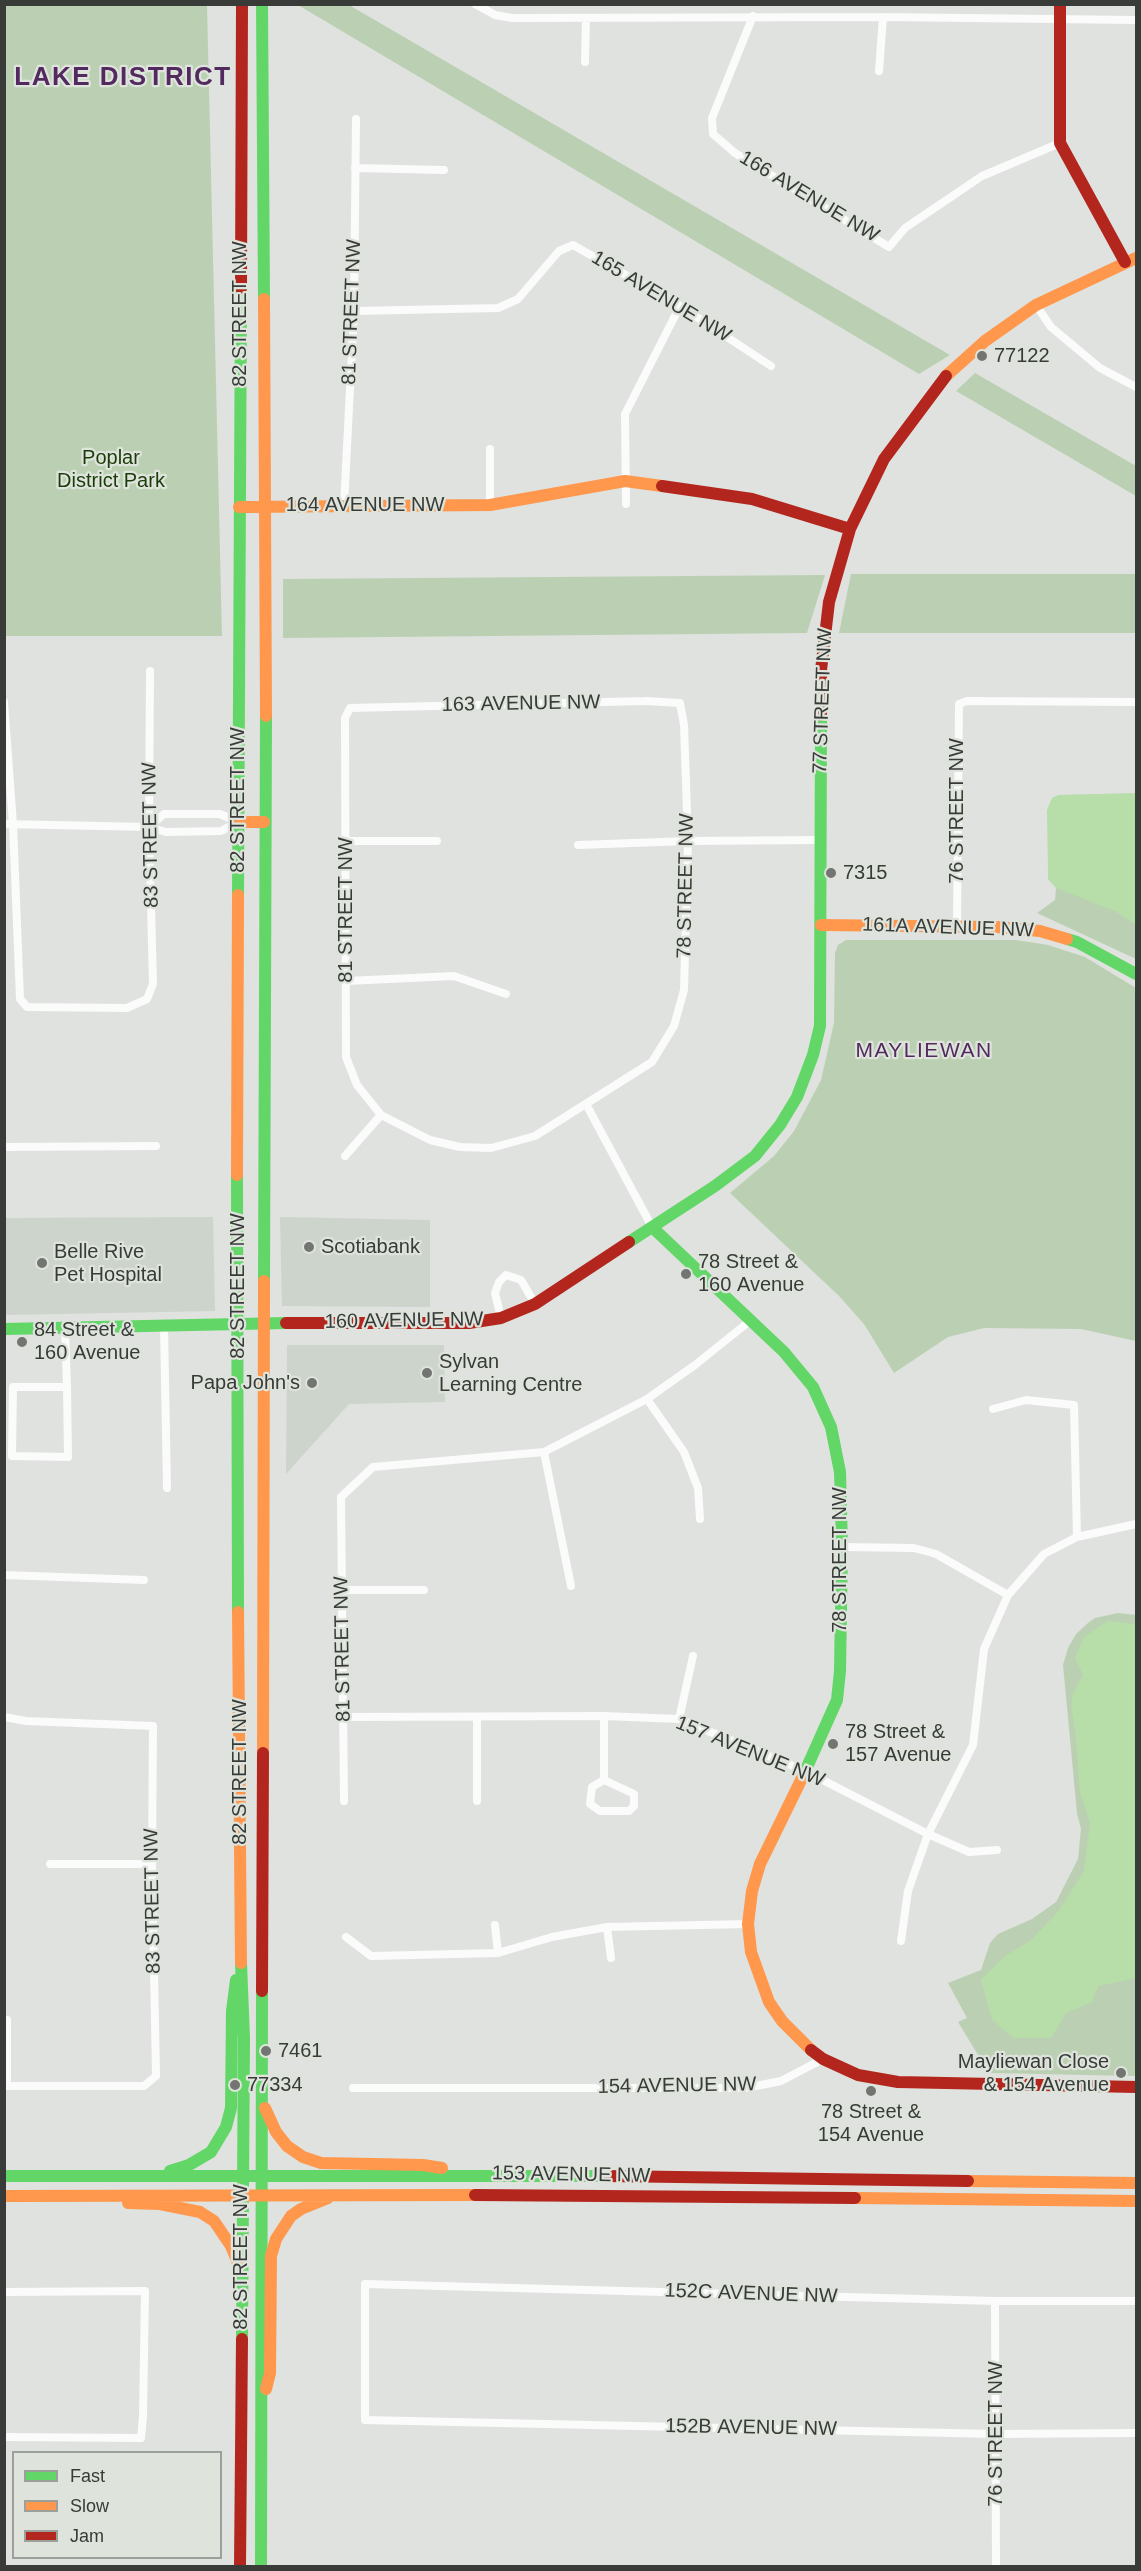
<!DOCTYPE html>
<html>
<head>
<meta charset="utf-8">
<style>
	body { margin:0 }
	#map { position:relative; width:1141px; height:2571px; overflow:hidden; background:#dfe2de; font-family:Helvetica,sans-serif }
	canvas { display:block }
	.frame { position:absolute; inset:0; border:6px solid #383b38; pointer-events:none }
	.legend { position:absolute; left:12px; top:2451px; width:210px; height:108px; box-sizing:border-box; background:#dee4dc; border:2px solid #9ca09a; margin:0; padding:8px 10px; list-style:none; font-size:18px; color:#383b38 }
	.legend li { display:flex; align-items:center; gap:12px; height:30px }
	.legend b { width:30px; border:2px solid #9ca09a }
</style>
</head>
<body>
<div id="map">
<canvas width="1141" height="2571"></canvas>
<div class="frame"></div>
<ul class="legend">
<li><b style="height:8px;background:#63d668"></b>Fast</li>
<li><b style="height:8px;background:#ff974d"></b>Slow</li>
<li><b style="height:8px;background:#b3261e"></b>Jam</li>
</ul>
</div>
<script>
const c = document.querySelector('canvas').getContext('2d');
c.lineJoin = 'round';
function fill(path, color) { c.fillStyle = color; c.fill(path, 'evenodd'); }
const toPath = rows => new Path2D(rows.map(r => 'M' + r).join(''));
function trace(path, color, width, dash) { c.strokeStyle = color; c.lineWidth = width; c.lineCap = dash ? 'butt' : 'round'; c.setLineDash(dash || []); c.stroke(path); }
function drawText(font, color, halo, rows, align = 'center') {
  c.font = font + ' Helvetica,sans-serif'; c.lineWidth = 4.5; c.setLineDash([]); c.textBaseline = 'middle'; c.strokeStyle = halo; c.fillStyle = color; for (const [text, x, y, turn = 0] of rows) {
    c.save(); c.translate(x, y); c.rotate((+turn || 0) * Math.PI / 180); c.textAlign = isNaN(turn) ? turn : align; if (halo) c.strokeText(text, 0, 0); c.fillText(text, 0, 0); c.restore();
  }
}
const built = toPath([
	[213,1217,215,1311,5,1315,5,1218],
	[280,1217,430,1220,430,1307,282,1306],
	[287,1345,444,1345,445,1402,349,1404,286,1474]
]);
const green = toPath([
	[4,5,207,5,222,636,5,636],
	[298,5,349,5,950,355,919,374],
	[975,373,1136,466,1136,496,956,391],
	[851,574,1136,574,1136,633,839,633],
	[825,575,807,633,283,638,283,579],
	[1056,888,1136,905,1136,959,1037,913,1055,900],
	[846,940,1016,940,1048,945,1085,957,1136,988,1136,1341,1081,1329,984,1328,948,1337,894,1373,864,1324,839,1296,730,1193,774,1156,794,1131,821,1080,834,1023,835,953,838,945],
	[1118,1613,1136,1615,1136,2076,989,2073,958,2022,967,2018,948,1983,981,1970,990,1943,998,1934,1032,1919,1056,1902,1078,1859,1081,1829,1077,1813,1063,1665,1068,1648,1076,1634,1088,1623,1095,1618]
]);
const water = toPath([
	[1136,793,1136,925,1115,911,1056,888,1048,879,1048,872,1047,810,1052,798,1058,795],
	[1108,1621,1134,1624,1136,1627,1136,1978,1098,1986,1092,2002,1066,2013,1051,2038,1014,2038,992,2020,981,1980,1004,1957,1031,1940,1057,1913,1084,1871,1090,1823,1080,1792,1075,1729,1071,1708,1073,1693,1083,1675,1075,1658,1084,1637]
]);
const street = toPath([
	[475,4,495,15,512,18,883,17,1136,20],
	[753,16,712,118,713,134,735,153,889,247,905,228,982,176,1060,143],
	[585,62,586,18],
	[879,71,883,17],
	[355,168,444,170],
	[1036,305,1051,327,1100,368,1136,387],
	[354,311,498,308,518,299,559,251,573,245,680,306,771,366],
	[490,449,490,505],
	[626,504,625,414,680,306],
	[344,505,354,311,356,119],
	[646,701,680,703,684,725,688,841,684,990,674,1026,652,1062,535,1136,491,1148,460,1147,430,1140,381,1115,357,1085,346,1057,345,718,350,708,646,701],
	[4,702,13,824,20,999,27,1007,127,1008,147,999,153,984,149,827,150,671],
	[4,824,149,827,166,832,221,831,238,822],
	[149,827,164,814,220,814,238,822],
	[345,841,437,841],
	[578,845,688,841,820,840],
	[957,926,959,704,967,701,1136,702],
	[346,981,454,976,506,994],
	[586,1104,652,1227],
	[4,1147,156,1146],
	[345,1156,381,1115],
	[501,1318,495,1293,499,1282,506,1275,521,1280,535,1304],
	[164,1327,167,1488],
	[65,1328,67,1387,68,1457,12,1456,13,1387,67,1387],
	[647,1399,684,1452,698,1488,700,1519],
	[993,1409,1026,1400,1074,1405,1077,1537],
	[544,1452,571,1586],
	[842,1547,914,1548,936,1554,1008,1595],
	[4,1575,144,1580],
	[343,1590,424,1590],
	[4,1717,26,1721,153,1726,152,1864,156,2076,144,2086,4,2086],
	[344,1717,604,1716,679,1719,805,1771,928,1834,969,1852,997,1850],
	[679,1719,693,1656],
	[604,1780,634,1794,634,1806,629,1811,600,1811,590,1804,592,1787,604,1780],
	[604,1780,604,1716],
	[344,1801,341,1497,373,1467,544,1452,647,1399,695,1365,751,1320],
	[477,1801,477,1717],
	[50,1864,152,1864],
	[495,1925,498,1953],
	[607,1927,611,1958],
	[346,1937,371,1956,498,1953,552,1937,607,1927,748,1924],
	[901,1941,908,1891,928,1834,973,1745,984,1649,1008,1595,1044,1554,1077,1537,1136,1524],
	[7,2020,7,2086],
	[353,2088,746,2088,781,2081,823,2059],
	[4,2292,145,2291,143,2417,141,2438,4,2437],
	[995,2301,996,2566],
	[1136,2301,995,2301,365,2284,365,2420,996,2434,1136,2433]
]);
const fast = toPath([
	[262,4,264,299],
	[238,895,241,288],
	[1067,939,1077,942,1136,974],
	[237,1175,238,1612],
	[652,1227,784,1352,813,1387,831,1427,840,1472,842,1547,840,1671,837,1700,803,1776],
	[629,1242,715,1186,755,1156,780,1125,797,1097,813,1055,820,1026,821,715],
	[264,1281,266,716],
	[4,1329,286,1323],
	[241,1963,244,2038,242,2339],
	[170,2171,189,2165,211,2152,226,2127,231,2108,232,2011,236,1980],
	[4,2176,605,2176],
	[261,2566,262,1991]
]);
const slow = toPath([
	[264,299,266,716],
	[946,376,985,341,1036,305,1136,258],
	[239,507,490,505,625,481,662,486],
	[238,822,264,822],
	[821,925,997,927,1040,931,1067,939],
	[237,1175,238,895],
	[238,1612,241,1963],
	[263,1753,264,1281],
	[803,1776,760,1864,752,1891,748,1924,751,1952,769,2002,782,2021,811,2050],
	[265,2108,276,2132,287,2146,303,2157,321,2163,423,2165,442,2168],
	[968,2181,1136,2183],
	[4,2196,475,2195],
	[855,2198,1136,2201],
	[128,2203,160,2204,200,2212,214,2221,231,2246,238,2263],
	[266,2389,270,2373,271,2256,276,2239,291,2216,301,2209,328,2198]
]);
const jam = toPath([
	[1060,4,1060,143,1125,262],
	[241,288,242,4],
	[662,486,752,499,850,529],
	[821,715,821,670,829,602,850,529,884,459,946,376],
	[286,1323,469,1323,501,1318,535,1304,629,1242],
	[262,1991,263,1753],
	[811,2050,823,2059,858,2075,898,2082,1136,2087],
	[605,2176,968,2181],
	[475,2195,855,2198],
	[240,2566,242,2339]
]);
const markers = [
	[982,356,6,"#727572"],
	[831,873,6,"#727572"],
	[309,1247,6,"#727572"],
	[42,1263,6,"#727572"],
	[686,1274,6,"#727572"],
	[22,1342,6,"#727572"],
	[427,1373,6,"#727572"],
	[312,1383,6,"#727572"],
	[833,1744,6,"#727572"],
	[266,2051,6,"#727572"],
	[1121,2073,6,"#727572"],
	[235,2085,6,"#727572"],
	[871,2091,6,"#727572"]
];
const streetNames = [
	["166 AVENUE NW",809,197,31],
	["165 AVENUE NW",661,297,31],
	["81 STREET NW",352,312,-88],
	["82 STREET NW",240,314,-90],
	["164 AVENUE NW",365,505],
	["77 STREET NW",823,701,-88],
	["163 AVENUE NW",521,704,-1],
	["82 STREET NW",238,800,-90],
	["76 STREET NW",957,811,-90],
	["83 STREET NW",151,835,-91],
	["78 STREET NW",686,886,-89],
	["81 STREET NW",346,910,-90],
	["161A AVENUE NW",948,928,2],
	["82 STREET NW",238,1286,-90],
	["160 AVENUE NW",404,1321,-1],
	["78 STREET NW",840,1560,-90],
	["81 STREET NW",343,1649,-91],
	["157 AVENUE NW",750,1752,22],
	["82 STREET NW",240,1772,-90],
	["83 STREET NW",153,1901,-91],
	["154 AVENUE NW",677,2086,-1],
	["153 AVENUE NW",571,2175,1],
	["82 STREET NW",241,2257,-90],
	["152C AVENUE NW",751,2294,2],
	["152B AVENUE NW",751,2428,1],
	["76 STREET NW",996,2434,-90]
];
const poiNames = [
	["77122",994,356],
	["7315",843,873],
	["Scotiabank",321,1247],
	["Belle Rive",54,1252],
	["Pet Hospital",54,1275],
	["78 Street &",698,1262],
	["160 Avenue",698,1285],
	["84 Street &",34,1330],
	["160 Avenue",34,1353],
	["Sylvan",439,1362],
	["Learning Centre",439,1385],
	["Papa John's",300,1383,"right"],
	["78 Street &",845,1732],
	["157 Avenue",845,1755],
	["7461",278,2051],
	["Mayliewan Close",1109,2062,"right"],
	["& 154 Avenue",1109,2085,"right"],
	["77334",247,2085],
	["78 Street &",871,2112,"center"],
	["154 Avenue",871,2135,"center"]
];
const parkNames = [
	["Poplar",111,458],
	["District Park",111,481]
];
const neighbourhoodNames = [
	["MAYLIEWAN",924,1051]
];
const districtNames = [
	["LAKE DISTRICT",123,78]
];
fill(built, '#cdd4cc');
fill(green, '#bbd0b3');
fill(water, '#b7dda8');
trace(street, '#fafbfa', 8);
trace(fast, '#63d668', 12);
trace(slow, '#ff974d', 12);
trace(jam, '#b3261e', 12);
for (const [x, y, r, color] of markers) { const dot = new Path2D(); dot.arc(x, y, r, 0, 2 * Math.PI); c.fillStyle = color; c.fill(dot); trace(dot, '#dee4dc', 2); }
drawText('20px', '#383b38', '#dee4dc', streetNames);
drawText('20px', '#383b38', '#dee4dc', poiNames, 'left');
drawText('20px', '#1a3c08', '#dee4dc', parkNames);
c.letterSpacing = '1.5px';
drawText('21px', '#532a60', '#dee4dc', neighbourhoodNames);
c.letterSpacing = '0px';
c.letterSpacing = '1.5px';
drawText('bold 26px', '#532a60', '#dee4dc', districtNames);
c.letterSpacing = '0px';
</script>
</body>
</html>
